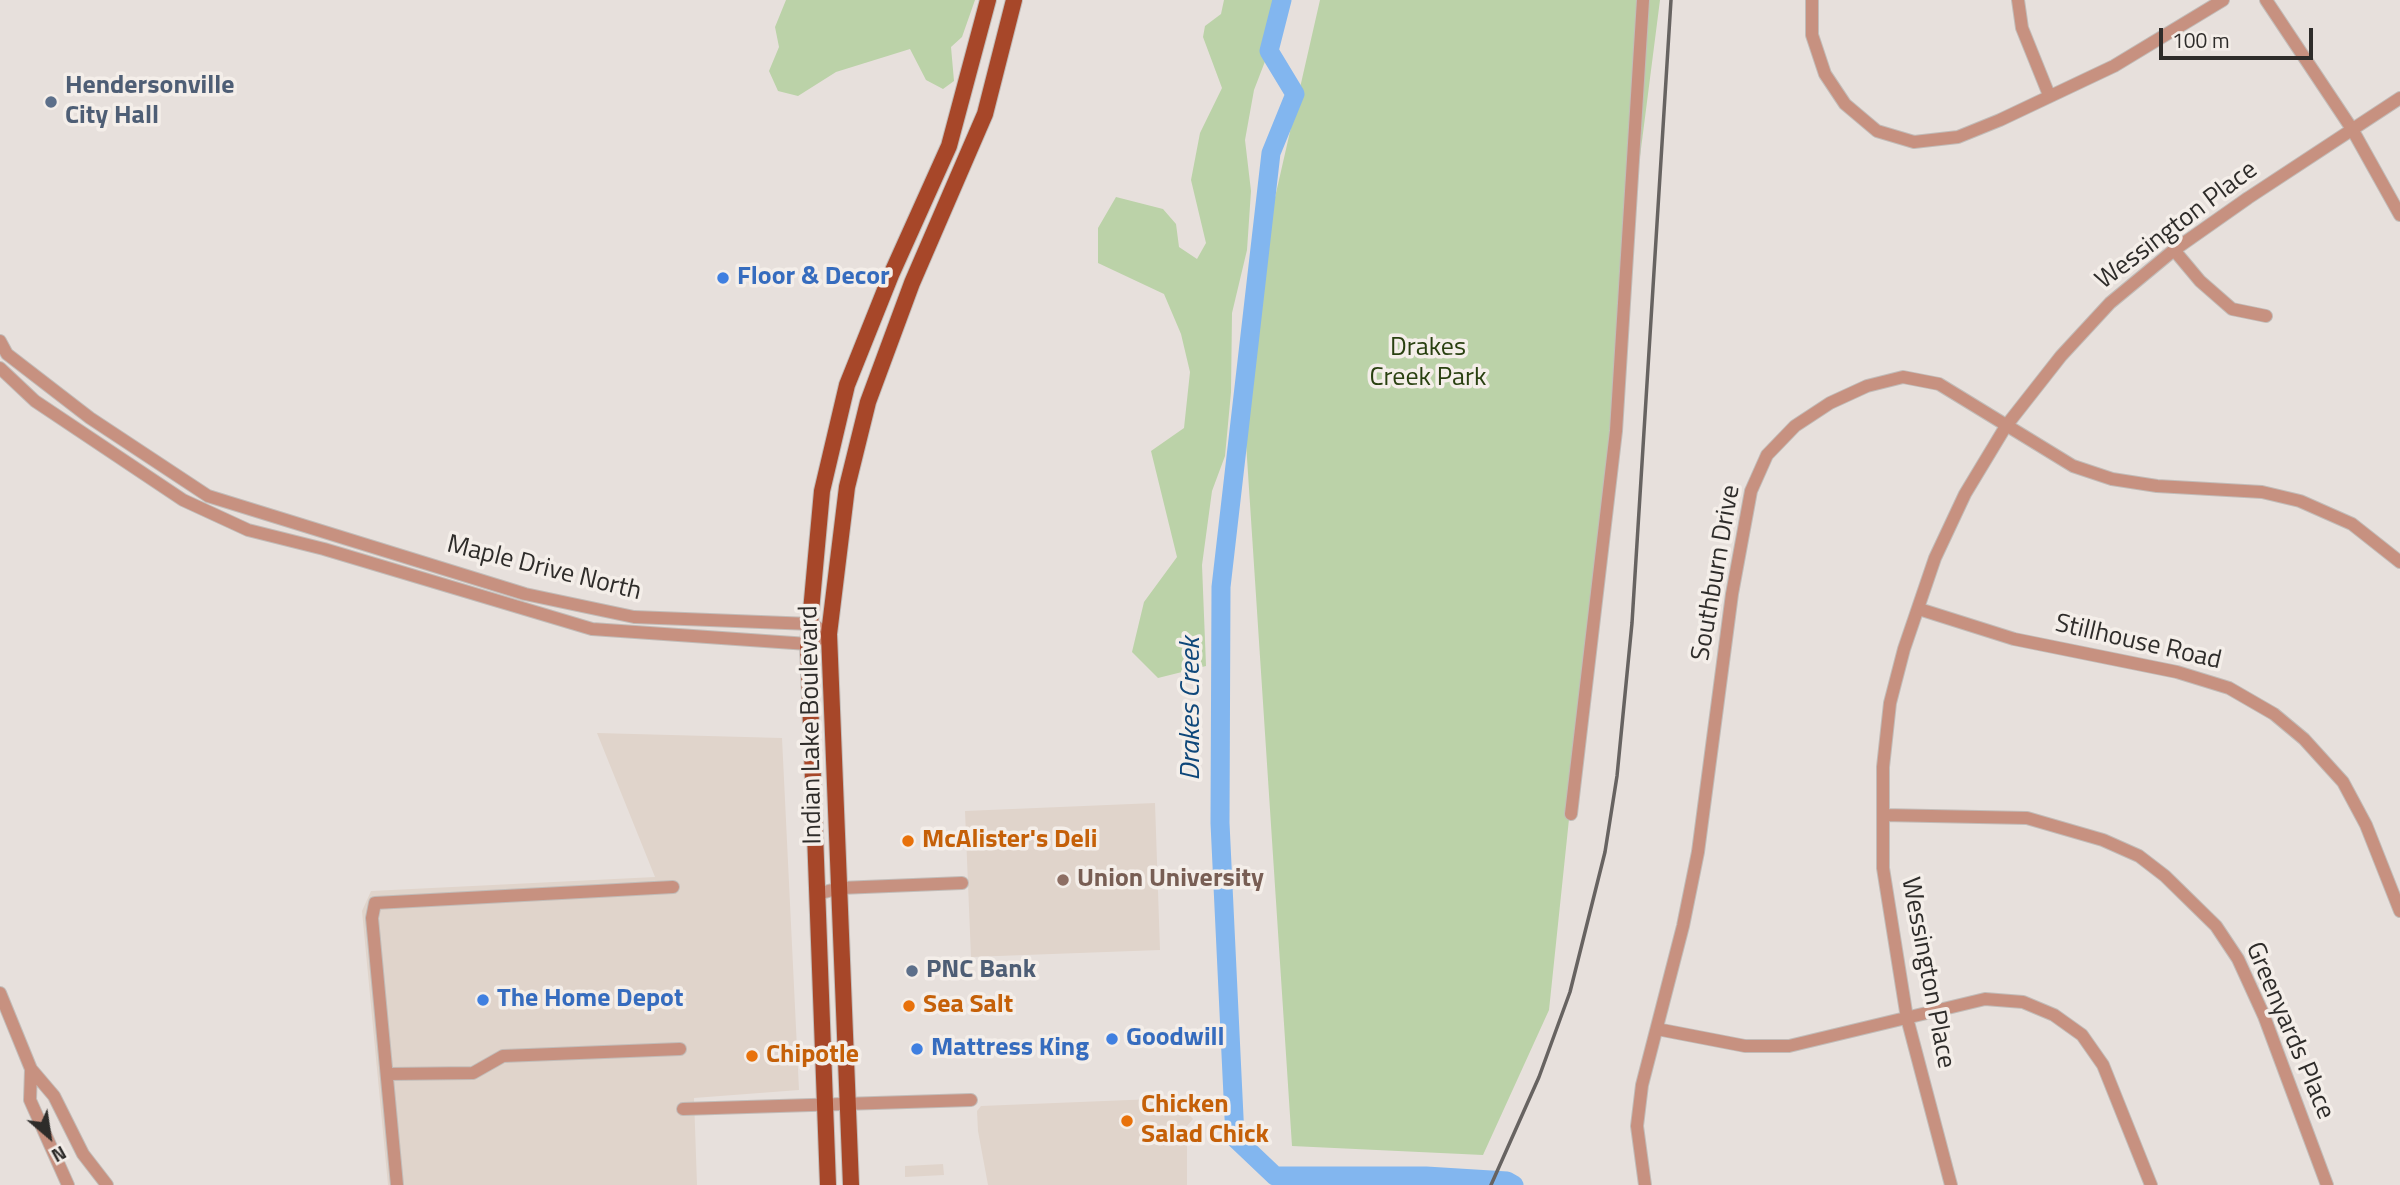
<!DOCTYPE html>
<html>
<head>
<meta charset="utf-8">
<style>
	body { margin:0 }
	#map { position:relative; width:2400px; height:1185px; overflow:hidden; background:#e7e0dc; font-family:"Titillium Web",sans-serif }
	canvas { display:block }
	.north { position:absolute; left:14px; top:1101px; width:70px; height:70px; -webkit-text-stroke:5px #f4eee9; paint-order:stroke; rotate:151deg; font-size:19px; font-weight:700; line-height:28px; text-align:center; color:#2e2c2a }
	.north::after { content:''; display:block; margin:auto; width:24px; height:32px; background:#2e2c2a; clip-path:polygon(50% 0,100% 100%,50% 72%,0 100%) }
	.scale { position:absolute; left:2159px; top:28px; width:154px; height:32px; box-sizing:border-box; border:4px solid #2e2c2a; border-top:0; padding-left:9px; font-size:21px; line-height:24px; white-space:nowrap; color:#2e2c2a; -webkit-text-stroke:5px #f4eee9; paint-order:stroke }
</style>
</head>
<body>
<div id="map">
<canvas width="2400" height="1185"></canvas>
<div class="north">N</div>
<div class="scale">100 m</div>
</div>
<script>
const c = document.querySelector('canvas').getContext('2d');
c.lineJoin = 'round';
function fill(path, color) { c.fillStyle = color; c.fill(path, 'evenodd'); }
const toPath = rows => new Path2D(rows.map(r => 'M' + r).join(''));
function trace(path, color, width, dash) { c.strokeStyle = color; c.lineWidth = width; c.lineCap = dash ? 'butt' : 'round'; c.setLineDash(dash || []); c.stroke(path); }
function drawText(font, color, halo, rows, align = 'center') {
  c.font = font + ' "Titillium Web",sans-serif'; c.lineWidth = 7; c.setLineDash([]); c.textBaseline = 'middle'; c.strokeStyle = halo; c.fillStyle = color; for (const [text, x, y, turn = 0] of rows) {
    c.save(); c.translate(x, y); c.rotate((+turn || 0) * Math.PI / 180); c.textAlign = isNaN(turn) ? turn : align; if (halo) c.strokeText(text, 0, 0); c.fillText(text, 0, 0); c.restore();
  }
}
const built = toPath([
	[597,733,782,738,799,1090,694,1098,697,1185,388,1185,362,911,371,891,655,877],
	[1155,803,1160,950,971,957,965,811],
	[1179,1098,1181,1106,1193,1119,1187,1126,1187,1185,988,1185,978,1131,977,1111,981,1106],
	[943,1164,944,1175,905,1177,905,1166]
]);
const green = toPath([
	[786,0,975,0,962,37,951,47,954,81,943,89,926,80,910,49,836,72,798,96,778,91,769,71,779,47,775,27],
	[1224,0,1282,0,1269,51,1254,90,1245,140,1251,191,1247,250,1232,313,1231,392,1225,456,1212,491,1202,565,1206,666,1158,678,1132,652,1144,602,1177,557,1151,451,1184,428,1190,372,1181,334,1164,294,1098,263,1098,228,1116,197,1163,209,1176,224,1179,247,1197,259,1206,243,1191,180,1200,133,1222,88,1203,37,1205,26,1221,14],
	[1320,0,1660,0,1631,227,1549,1010,1483,1155,1292,1146,1240,351]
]);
const river = toPath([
	[1282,0,1269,51,1295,94,1271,153,1221,587,1220,823,1235,1138,1275,1176,1426,1176,1507,1181,1514,1185]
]);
const minor = toPath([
	[1812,0,1812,35,1825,74,1845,104,1877,131,1914,142,1958,137,2000,120,2114,66,2223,0],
	[2018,0,2022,28,2049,95],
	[2266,0,2352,129,2400,215],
	[2174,250,2200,281,2232,309,2266,316],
	[0,341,7,354,90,418,208,496,525,594,634,617,811,624,829,634],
	[0,368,35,401,183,500,248,530,324,549,592,629,808,644,829,634],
	[1919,609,2014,639,2177,672,2229,688,2274,714,2304,739,2343,782,2366,825,2400,911],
	[1571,814,1616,431,1643,0],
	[1883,815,2027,818,2103,840,2139,856,2165,876,2216,926,2238,959,2264,1016,2327,1185],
	[817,894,840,888,962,883],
	[0,993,31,1069,54,1096,83,1154,107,1185],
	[1657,1029,1745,1046,1789,1046,1985,999,2023,1002,2054,1015,2082,1035,2103,1065,2151,1185],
	[31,1069,30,1100,68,1185],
	[387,1074,473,1073,503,1056,680,1049],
	[683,1109,971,1100],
	[397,1185,372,918,375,903,673,887],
	[1645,1185,1637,1126,1642,1085,1683,926,1698,852,1732,594,1751,491,1767,455,1795,426,1830,403,1867,386,1903,377,1939,384,2073,466,2112,479,2157,486,2262,492,2300,501,2352,524,2400,562],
	[1951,1185,1907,1018,1883,868,1883,767,1890,703,1904,649,1935,558,1965,494,2006,426,2061,356,2110,303,2174,250,2248,198,2400,98]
]);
const major = toPath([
	[828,1185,808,644,822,491,847,385,891,275,949,146,988,0],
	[851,1185,829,634,847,487,868,402,912,283,985,114,1014,0]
]);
const rail = toPath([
	[1491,1185,1539,1077,1570,992,1605,852,1617,776,1632,623,1671,0]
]);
const markers = [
	[51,102,7,"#5c6f8a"],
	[723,278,7,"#3f7fe0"],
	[908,841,7,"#e8710a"],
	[1063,880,7,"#8d6e63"],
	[912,971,7,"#5c6f8a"],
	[483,1000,7,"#3f7fe0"],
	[909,1006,7,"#e8710a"],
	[1112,1039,7,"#3f7fe0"],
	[917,1049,7,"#3f7fe0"],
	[752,1056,7,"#e8710a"],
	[1127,1121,7,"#e8710a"]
];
const serviceNames = [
	["Hendersonville",65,87],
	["City Hall",65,117],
	["PNC Bank",926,971]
];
const streetNames = [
	["Wessington Place",2177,226,-37],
	["Maple Drive North",544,569,14],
	["Southburn Drive",1717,573,-80],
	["Stillhouse Road",2138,643,13],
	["Indian Lake Boulevard",812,725,-91],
	["Wessington Place",1927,973,79],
	["Greenyards Place",2289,1031,67]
];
const shopNames = [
	["Floor & Decor",737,278],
	["The Home Depot",497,1000],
	["Goodwill",1126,1039],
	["Mattress King",931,1049]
];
const parkNames = [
	["Drakes",1428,349],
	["Creek Park",1428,379]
];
const foodNames = [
	["McAlister's Deli",922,841],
	["Sea Salt",923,1006],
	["Chipotle",766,1056],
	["Chicken",1141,1106],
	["Salad Chick",1141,1136]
];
const educationNames = [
	["Union University",1077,880]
];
const waterNames = [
	["Drakes Creek",1192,709,-90]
];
fill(built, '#e0d4cb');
fill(green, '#bbd2a8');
trace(river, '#82b6ef', 19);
trace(minor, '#c2bcb8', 14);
trace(major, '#c2bcb8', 18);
trace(minor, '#c79180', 12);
trace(major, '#a74729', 16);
trace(rail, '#676361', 3.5);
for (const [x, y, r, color] of markers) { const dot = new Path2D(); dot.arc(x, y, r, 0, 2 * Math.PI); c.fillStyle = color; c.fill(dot); trace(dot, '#f4eee9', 2.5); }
drawText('bold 26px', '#4e5e75', '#f4eee9', serviceNames, 'left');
drawText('26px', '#2e2c2a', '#f4eee9', streetNames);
drawText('bold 26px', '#366cbe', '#f4eee9', shopNames, 'left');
drawText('26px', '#294010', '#f4eee9', parkNames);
drawText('bold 26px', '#c56008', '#f4eee9', foodNames, 'left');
drawText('bold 26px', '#785e54', '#f4eee9', educationNames, 'left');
drawText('italic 28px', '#0e477a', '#f4eee9', waterNames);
</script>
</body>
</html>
